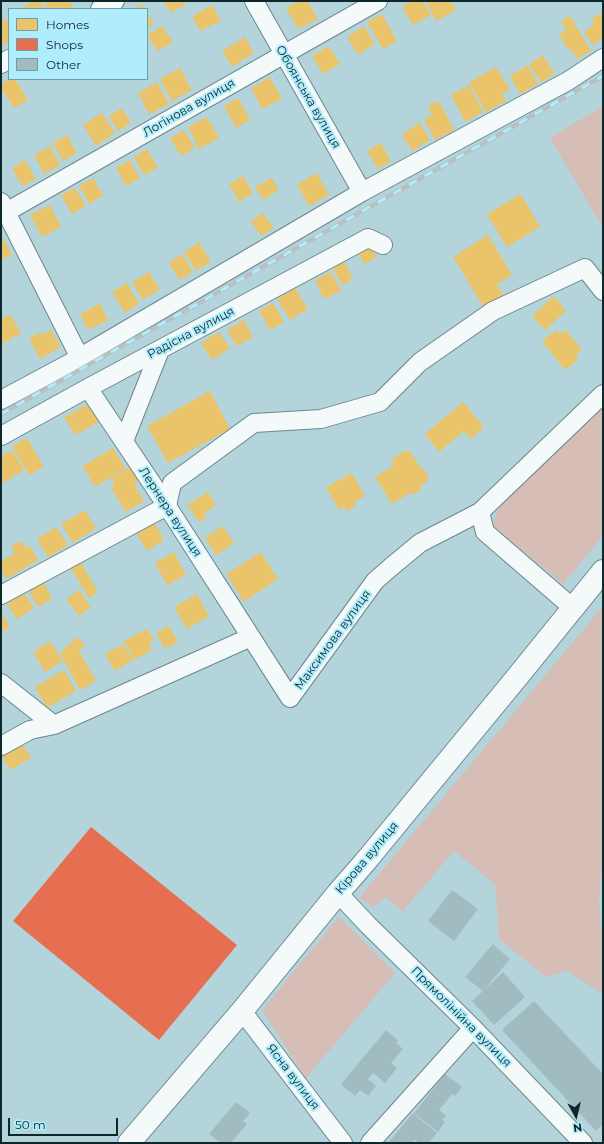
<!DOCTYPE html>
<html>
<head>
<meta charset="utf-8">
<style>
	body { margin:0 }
	#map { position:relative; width:604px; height:1144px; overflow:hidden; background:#b4d4dc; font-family:Montserrat,sans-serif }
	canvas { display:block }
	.frame { position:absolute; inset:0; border:2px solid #0e272d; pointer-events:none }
	.legend { position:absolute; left:8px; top:8px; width:140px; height:72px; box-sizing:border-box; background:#afecfc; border:1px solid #6f9da9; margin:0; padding:5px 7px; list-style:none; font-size:12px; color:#0e272d }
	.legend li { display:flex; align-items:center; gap:8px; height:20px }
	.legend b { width:20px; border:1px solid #6f9da9 }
	.north { position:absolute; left:556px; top:1096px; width:40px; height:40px; -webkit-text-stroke:3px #afecfc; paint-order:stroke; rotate:172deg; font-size:11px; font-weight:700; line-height:16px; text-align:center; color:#0e272d }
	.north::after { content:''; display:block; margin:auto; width:14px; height:18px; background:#0e272d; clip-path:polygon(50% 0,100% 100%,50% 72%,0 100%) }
	.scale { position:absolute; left:8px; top:1118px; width:110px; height:18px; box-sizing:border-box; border:2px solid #0e272d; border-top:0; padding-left:5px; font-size:12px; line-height:14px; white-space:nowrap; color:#0e272d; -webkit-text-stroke:3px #afecfc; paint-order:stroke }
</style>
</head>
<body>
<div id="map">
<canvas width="604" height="1144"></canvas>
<div class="frame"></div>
<ul class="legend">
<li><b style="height:11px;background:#e9c46a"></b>Homes</li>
<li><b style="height:11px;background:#e76f51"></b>Shops</li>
<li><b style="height:11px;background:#a1bcc0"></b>Other</li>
</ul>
<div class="north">N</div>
<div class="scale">50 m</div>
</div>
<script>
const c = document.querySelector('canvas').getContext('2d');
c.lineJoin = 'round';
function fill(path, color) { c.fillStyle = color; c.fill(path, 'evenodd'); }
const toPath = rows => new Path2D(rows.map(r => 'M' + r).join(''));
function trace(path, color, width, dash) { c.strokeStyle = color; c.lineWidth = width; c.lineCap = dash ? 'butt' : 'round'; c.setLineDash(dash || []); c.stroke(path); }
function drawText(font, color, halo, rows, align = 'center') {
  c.font = font + ' Montserrat,sans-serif'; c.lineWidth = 4; c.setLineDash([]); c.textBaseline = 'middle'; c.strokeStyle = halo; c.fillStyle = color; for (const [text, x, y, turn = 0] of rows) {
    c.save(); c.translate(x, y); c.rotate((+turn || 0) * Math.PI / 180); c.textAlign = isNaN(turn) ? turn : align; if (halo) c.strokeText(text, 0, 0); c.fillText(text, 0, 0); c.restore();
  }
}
const green = toPath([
	[603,106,603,228,550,138],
	[603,408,603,536,563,584,492,526,501,504],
	[603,606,603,845,599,901,603,946,603,994,567,971,546,977,499,939,495,884,454,851,403,911,385,897,373,907,359,898],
	[339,917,395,973,306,1078,262,1010]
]);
const homes = toPath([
	[34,1,41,1,45,9,19,9],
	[44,1,70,1,73,7,68,9,48,9],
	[163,1,184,1,186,4,171,13],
	[299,1,308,1,318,19,298,29,286,8],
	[413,1,423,1,431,15,413,25,402,7],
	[426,1,451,1,456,10,436,21],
	[142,4,145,9,134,9],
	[212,5,221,21,200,31,192,16],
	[147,12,154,24,147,28],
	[601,13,603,16,603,38,593,45,584,32,594,25,591,20],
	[382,14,397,41,383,49,367,22],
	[570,16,591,51,577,59,570,48,568,50,559,34,566,30,561,21],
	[6,19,9,23,9,42,2,46,1,45,1,22],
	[162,26,173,42,158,51,147,35],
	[364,26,375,44,358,55,347,37],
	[245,37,254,53,232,67,222,51],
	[329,46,340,64,323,74,312,56],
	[543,55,555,74,541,82,529,64],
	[528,65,538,84,520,94,510,76],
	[496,67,510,90,502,94,506,101,486,112,469,82],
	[180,68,192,90,172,101,160,79],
	[270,77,282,99,262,109,251,88],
	[9,79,15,79,28,100,14,108,1,88,1,84],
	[157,82,169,104,149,114,138,93],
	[469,85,483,112,465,122,451,95],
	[238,98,250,120,236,128,224,106],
	[439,101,454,130,435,140,424,119,432,115,428,106],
	[122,108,131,123,118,131,109,116],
	[102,113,115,133,96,146,83,125],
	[207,117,219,138,199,149,188,127],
	[420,123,430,140,412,151,402,134],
	[184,130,195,148,181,156,170,138],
	[67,135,77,153,63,161,53,143],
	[381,143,391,161,378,169,367,151],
	[50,146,60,165,44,174,34,155],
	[147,149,158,168,144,175,134,157],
	[25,160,36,179,22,186,12,168],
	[130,160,140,178,126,186,116,168],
	[317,173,329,195,309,206,297,184],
	[243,176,253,193,239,202,229,184],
	[93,178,103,196,89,204,79,186],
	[272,178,279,190,263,200,255,187],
	[75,188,86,206,72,214,61,195],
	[521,194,540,227,507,247,487,214],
	[50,205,61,227,42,237,30,215],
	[263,213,274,228,261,236,251,221],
	[1,235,12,255,1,260],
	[488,235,512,275,497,284,504,296,484,308,453,257],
	[199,242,211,262,196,271,184,252],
	[370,243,377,257,364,264,357,251],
	[182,254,193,272,179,280,169,262],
	[344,261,353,279,342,285,332,267],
	[149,272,160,289,143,300,132,282],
	[331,272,341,291,324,299,315,280],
	[127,283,139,304,125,313,112,292],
	[295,288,308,309,290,320,277,299],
	[554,296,566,311,545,330,532,316],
	[100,303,108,320,88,330,80,314],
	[273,303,284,322,270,330,259,311],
	[10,314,21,333,2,344,1,342,1,320],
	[244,320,253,337,237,346,227,330],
	[51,330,61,347,40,359,29,338,40,332,41,335],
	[556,330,560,334,566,330,582,350,576,354,579,359,565,370,542,341],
	[219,332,230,348,212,360,201,343],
	[210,391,230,429,168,463,147,426],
	[463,402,484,427,471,439,464,431,439,452,425,434],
	[88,404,99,422,75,435,64,417],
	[27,438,44,467,29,475,12,446],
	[113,448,126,469,95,487,83,466],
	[12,450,24,470,3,483,1,480,1,456],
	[404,451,410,451,421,468,427,473,428,481,420,486,422,489,413,495,411,492,392,504,375,477,394,465,391,460],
	[131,467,139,480,134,484,144,501,126,512,111,488,115,485,111,479],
	[352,473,365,496,354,502,356,506,348,511,345,507,339,510,326,487],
	[208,492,216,505,204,513,207,517,199,522,187,505],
	[85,510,96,528,73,543,61,524],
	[153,520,164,540,147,551,135,531],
	[223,526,234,543,216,555,205,538],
	[56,527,68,545,48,557,37,539],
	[22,541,26,548,30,546,38,560,6,579,1,570,1,561,15,553,11,546],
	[174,552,186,575,167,585,155,563],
	[261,552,278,579,244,602,226,574],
	[80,561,98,592,89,598,70,567],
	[43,581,52,599,38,607,28,590],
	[79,590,91,607,79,616,66,599],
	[24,593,34,608,17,619,7,604],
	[197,594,209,616,187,629,174,607],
	[1,612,10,627,1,632],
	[169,626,178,642,165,649,156,633],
	[147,629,154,640,149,643,152,650,134,660,124,641],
	[77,637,85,645,79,651,96,681,80,690,60,653],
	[50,641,63,661,45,672,33,652],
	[123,644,133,660,115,671,105,654],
	[64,670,76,691,47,708,35,687],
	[22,743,31,758,10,770,1,755]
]);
const shops = toPath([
	[91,827,237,945,159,1040,13,921]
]);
const building = toPath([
	[452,890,478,909,454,941,428,921],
	[493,944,510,959,484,990,503,972,525,997,494,1025,472,1001,483,991,465,977],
	[534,1001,603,1074,603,1124,596,1131,502,1030],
	[386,1030,398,1040,396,1043,403,1049,391,1063,397,1068,385,1083,373,1073,368,1079,376,1086,368,1096,360,1090,355,1096,341,1084],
	[445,1074,462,1087,455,1096,452,1094,439,1110,446,1115,442,1120,445,1122,438,1132,414,1113],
	[236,1102,250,1113,243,1121,247,1124,231,1143,220,1143,209,1134],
	[413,1113,437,1133,429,1143,424,1143,423,1141,421,1143,419,1143,415,1140,413,1143,391,1143,389,1142]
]);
const minor = toPath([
	[254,1,362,192],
	[100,9,115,1],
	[1,64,9,59],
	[1,202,80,358,72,362],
	[1,215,378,1],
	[88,388,167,506,290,698,375,581,391,567,420,543,480,512,603,394],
	[1,400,72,362,362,192,568,81,603,58],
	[1,436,88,388,368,238,383,245],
	[124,441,160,350],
	[480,512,485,532,573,608],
	[1,595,167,506,172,483,254,423,321,419,380,402,420,362,493,311,585,268,603,291],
	[1,683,54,725],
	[1,746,30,730,54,725,251,637],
	[338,893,368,925,473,1028,583,1143],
	[242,1011,343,1143],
	[370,1143,473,1028]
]);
const major = toPath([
	[129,1143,242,1011,338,893,365,862,518,676,603,571]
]);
const rail = toPath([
	[1,414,603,76]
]);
const streetNames = [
	["Обоянська вулиця",308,97,60],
	["Логінова вулиця",189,108,-30],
	["Радісна вулиця",191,333,-28],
	["Лернера вулиця",170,512,57],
	["Максимова вулиця",333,640,-54],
	["Кірова вулиця",367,858,-50],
	["Прямолінійна вулиця",461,1017,45],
	["Ясна вулиця",293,1077,53]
];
fill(green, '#d6bdb6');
fill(homes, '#e9c46a');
fill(shops, '#e76f51');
fill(building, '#a1bcc0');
trace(minor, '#6c868d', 20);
trace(major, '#6c868d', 24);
trace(minor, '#f4f9fa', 18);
trace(major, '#f4f9fa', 22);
trace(rail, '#b7c0c3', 4.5);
trace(rail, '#afecfc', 3, [9]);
drawText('12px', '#0e272d', '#afecfc', streetNames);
</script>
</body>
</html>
